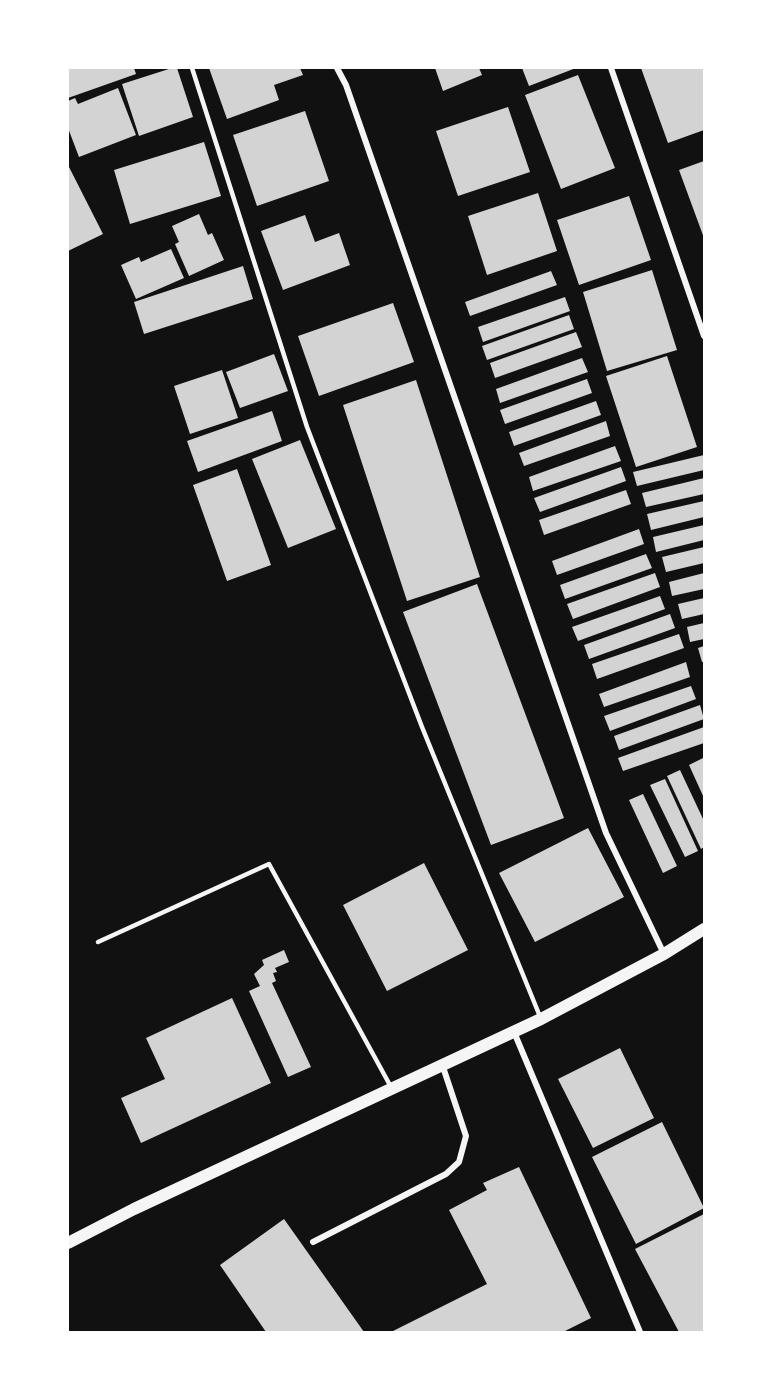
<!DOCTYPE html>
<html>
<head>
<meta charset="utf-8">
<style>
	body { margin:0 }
	#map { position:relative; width:772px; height:1400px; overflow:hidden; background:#111; font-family:"Alegreya Sans",sans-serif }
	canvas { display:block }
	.frame { position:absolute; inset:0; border:69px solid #fff; pointer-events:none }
</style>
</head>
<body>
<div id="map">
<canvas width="772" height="1400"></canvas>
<div class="frame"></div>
</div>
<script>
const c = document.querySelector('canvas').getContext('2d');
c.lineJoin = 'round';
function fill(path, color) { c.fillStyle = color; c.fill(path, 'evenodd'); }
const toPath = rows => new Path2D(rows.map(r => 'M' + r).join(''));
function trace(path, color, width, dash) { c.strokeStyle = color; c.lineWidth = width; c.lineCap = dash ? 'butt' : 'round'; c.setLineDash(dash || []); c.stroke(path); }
const building = toPath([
	[68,68,134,68,136,74,68,98],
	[172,68,177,68,193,117,139,136,122,84],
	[209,68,300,68,303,75,274,85,279,100,227,119],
	[435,68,479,68,482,75,443,91],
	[522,68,576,68,529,86],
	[641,68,704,68,704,130,668,143],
	[578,75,615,168,561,189,525,95],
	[118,88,136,135,79,157,68,128,68,101,75,98,78,104],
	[508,107,530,172,458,196,436,131],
	[305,111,329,181,257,206,233,135],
	[204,142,221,196,130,224,114,170],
	[704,161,704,238,679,170],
	[69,167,103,234,68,251,68,168],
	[538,193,557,251,487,275,468,216],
	[629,196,651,260,579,285,557,220],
	[199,214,208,235,212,233,224,260,189,276,175,244,179,242,172,226],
	[305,215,315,242,339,233,350,265,283,290,261,231],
	[171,249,184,278,136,299,121,265,139,257,141,262],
	[243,266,253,299,144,334,134,302],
	[652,270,677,350,607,371,583,292],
	[551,271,557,285,470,316,465,302],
	[565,297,570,311,483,342,478,327],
	[393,303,414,362,319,396,298,336],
	[569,315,574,329,487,360,482,346],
	[576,332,582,347,495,378,490,363],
	[274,354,288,391,240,408,226,372],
	[667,356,697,447,636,467,606,376],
	[582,358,588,372,500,403,496,389],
	[222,370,238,418,190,434,174,386],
	[587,379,592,393,505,424,500,410],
	[416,380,480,577,407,601,343,405],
	[596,401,601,415,514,446,509,432],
	[272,411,282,441,198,472,187,441],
	[606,421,610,436,524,466,519,453],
	[300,440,336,529,288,548,252,459],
	[615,446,621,461,533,491,529,477],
	[704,455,704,470,637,486,633,472],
	[621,467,626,481,540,512,534,498],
	[237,469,271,565,227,581,193,485],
	[704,478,704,494,646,507,642,493],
	[626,490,631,504,544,535,539,520],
	[704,501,704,517,651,530,647,514],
	[704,525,704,540,656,552,653,537],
	[639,529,644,544,557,575,552,561],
	[704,547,704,563,666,572,662,557],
	[646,554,652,568,565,599,560,585],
	[655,573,660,587,573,619,567,604],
	[704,573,704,589,672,596,669,582],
	[477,584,564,818,491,845,403,612],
	[660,596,665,609,578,641,572,627],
	[704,598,704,614,682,619,678,604],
	[670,614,675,628,589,659,584,645],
	[704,623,704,639,690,642,687,627],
	[679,634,684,648,597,679,592,664],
	[704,646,704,662,702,662,698,648],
	[686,662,690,677,604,707,599,694],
	[691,686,696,699,610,731,604,716],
	[700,705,704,719,619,750,614,736],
	[704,727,704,743,623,771,618,758],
	[703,758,704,761,704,798,689,765],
	[680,770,704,821,704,847,701,849,667,776],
	[665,779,698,851,685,857,650,785],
	[643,794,677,866,663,873,629,800],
	[588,828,624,897,535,942,499,873],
	[424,863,468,950,387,991,343,905],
	[284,950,289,962,275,968,277,972,273,973,276,981,272,983,311,1067,288,1077,249,991,260,986,254,974,264,965,262,960],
	[232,998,271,1083,141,1143,121,1098,165,1079,146,1038],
	[620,1048,654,1118,593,1148,558,1079],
	[662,1122,704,1208,636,1244,592,1157],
	[519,1167,591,1318,563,1332,391,1332,487,1284,449,1210,487,1190,483,1183],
	[704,1214,704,1332,679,1332,635,1249],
	[284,1219,364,1332,266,1332,220,1265]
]);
const service = toPath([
	[192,68,307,427,422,727,541,1019],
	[98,942,269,864,391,1087]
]);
const minor = toPath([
	[337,68,346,85,606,833,664,954],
	[611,68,704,336],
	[514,1032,640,1332],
	[313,1242,446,1174,459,1162,466,1136,442,1064]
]);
const secondary = toPath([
	[68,1243,134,1209,541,1019,664,954,704,929]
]);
fill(building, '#d3d3d3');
trace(service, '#f5f5f5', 4.5);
trace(minor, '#f5f5f5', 6);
trace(secondary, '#f5f5f5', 12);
</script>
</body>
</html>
